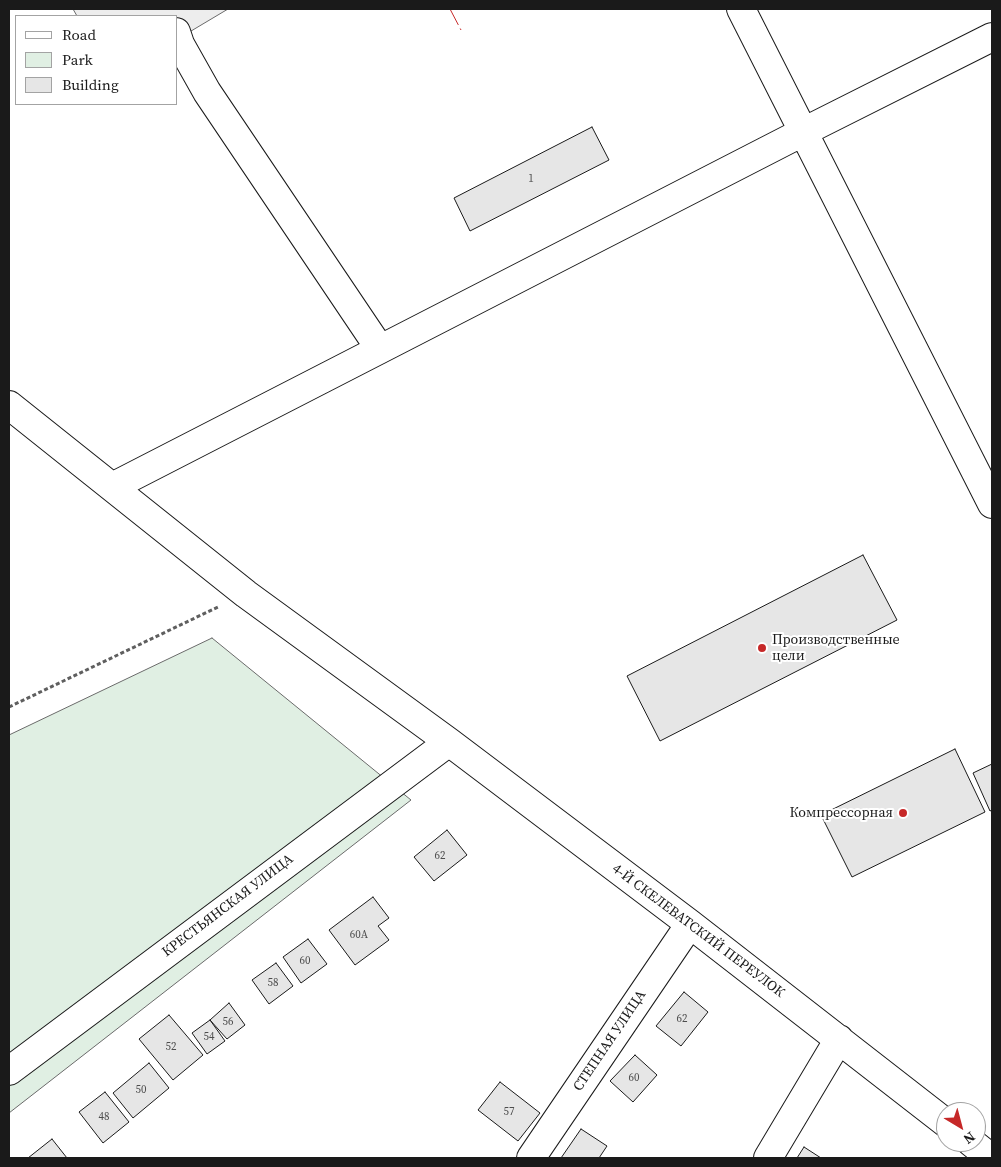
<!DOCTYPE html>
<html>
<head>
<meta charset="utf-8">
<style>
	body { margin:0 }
	#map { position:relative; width:1001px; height:1167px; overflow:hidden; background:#fff; font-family:"Source Serif 4",serif }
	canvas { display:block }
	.frame { position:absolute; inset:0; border:10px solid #1a1a1a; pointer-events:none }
	.legend { position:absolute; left:15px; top:15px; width:162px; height:90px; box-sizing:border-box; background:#fff; border:1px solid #a3a3a3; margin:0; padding:6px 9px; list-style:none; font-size:15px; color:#1a1a1a }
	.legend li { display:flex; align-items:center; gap:10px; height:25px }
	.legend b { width:25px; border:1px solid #a3a3a3 }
	.north { position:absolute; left:936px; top:1102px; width:50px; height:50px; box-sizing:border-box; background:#fff; border:1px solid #a3a3a3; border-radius:50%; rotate:143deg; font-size:14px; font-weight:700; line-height:20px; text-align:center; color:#1a1a1a }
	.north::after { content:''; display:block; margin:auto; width:18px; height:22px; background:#c62828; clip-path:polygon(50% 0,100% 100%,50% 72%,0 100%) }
</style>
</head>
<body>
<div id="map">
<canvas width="1001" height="1167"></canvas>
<div class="frame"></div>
<ul class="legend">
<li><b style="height:6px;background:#fff"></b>Road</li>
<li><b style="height:14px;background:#e0efe3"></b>Park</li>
<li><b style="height:14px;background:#e6e6e6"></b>Building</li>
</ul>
<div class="north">N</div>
</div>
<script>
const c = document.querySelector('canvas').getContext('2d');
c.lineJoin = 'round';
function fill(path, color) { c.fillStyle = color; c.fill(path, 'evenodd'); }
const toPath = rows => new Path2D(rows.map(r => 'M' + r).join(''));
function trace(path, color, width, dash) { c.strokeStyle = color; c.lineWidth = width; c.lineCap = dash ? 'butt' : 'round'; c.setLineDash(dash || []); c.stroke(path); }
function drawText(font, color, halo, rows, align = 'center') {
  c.font = font + ' "Source Serif 4",serif'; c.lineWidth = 4; c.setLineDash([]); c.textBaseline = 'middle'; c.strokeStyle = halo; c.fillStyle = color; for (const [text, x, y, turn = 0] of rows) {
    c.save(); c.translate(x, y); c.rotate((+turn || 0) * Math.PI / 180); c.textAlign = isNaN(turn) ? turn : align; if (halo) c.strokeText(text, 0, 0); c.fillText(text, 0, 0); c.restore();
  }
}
const green = toPath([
	[212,638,411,800,9,1113,9,735,212,638]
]);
const parking = toPath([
	[73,9,228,9,176,40,176,16,77,16,73,9]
]);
const building = toPath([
	[592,127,609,160,470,231,454,198,592,127],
	[863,555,897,620,660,741,627,676,863,555],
	[955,749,985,812,852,877,821,815,955,749],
	[992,764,992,810,990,811,973,773,992,764],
	[447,830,467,855,434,881,414,857,447,830],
	[373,897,389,918,378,926,389,940,355,965,329,930,373,897],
	[308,939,327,964,301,983,283,957,308,939],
	[276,963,293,986,269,1004,252,980,276,963],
	[684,992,708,1012,681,1046,656,1026,684,992],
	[229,1003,245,1025,227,1039,210,1020,229,1003],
	[169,1015,203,1055,173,1080,139,1039,169,1015],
	[210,1020,225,1041,207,1054,192,1033,210,1020],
	[635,1055,657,1075,633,1102,610,1081,635,1055],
	[149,1063,169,1088,133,1118,113,1093,149,1063],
	[500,1082,540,1113,518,1141,478,1110,500,1082],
	[105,1092,129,1122,103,1143,79,1112,105,1092],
	[581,1129,607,1146,599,1158,561,1158,581,1129],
	[52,1139,67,1158,28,1158,52,1139],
	[804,1147,821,1158,797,1158,804,1147]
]);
const path = toPath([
	[9,707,220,606]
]);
const minor = toPath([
	[741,9,992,504],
	[176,32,180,44,207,92,380,349],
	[9,405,246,594,449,742,690,924,946,1123],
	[112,487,803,132,992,37],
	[9,1071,449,742],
	[971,1142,991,1158],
	[531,1158,690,924],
	[768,1158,839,1039]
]);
const power = toPath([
	[450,9,461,30]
]);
const markers = [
	[762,648,5,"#c62828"],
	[903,813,5,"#c62828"]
];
const numberNames = [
	["1",531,179],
	["62",440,856],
	["60А",359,935],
	["60",305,961],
	["58",273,983],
	["62",682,1019],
	["56",228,1022],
	["54",209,1037],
	["52",171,1047],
	["60",634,1078],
	["50",141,1090],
	["57",509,1112],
	["48",104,1117]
];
const poiNames = [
	["Производственные",772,640],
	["цели",772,656],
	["Компрессорная",893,813,"right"]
];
const streetNames = [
	["КРЕСТЬЯНСКАЯ УЛИЦА",228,906,-37],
	["4-Й СКЕЛЕВАТСКИЙ ПЕРЕУЛОК",698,931,37],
	["СТЕПНАЯ УЛИЦА",610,1041,-56]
];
fill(green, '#e0efe3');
trace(green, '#6a6a6a', 1);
fill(parking, '#ededed');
trace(parking, '#6a6a6a', 1);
fill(building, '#e6e6e6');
trace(building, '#1a1a1a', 1);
trace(minor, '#1a1a1a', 30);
trace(path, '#5f5f5f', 3, [4, 2.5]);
trace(minor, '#fff', 28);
trace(power, '#c62828', 1, [18, 4, 2.5, 4]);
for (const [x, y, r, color] of markers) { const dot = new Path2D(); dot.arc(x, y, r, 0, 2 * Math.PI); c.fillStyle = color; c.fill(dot); trace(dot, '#fff', 2); }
drawText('11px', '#4d4d4d', null, numberNames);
drawText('14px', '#1a1a1a', '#fff', poiNames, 'left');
drawText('14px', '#1a1a1a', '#fff', streetNames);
</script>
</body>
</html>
